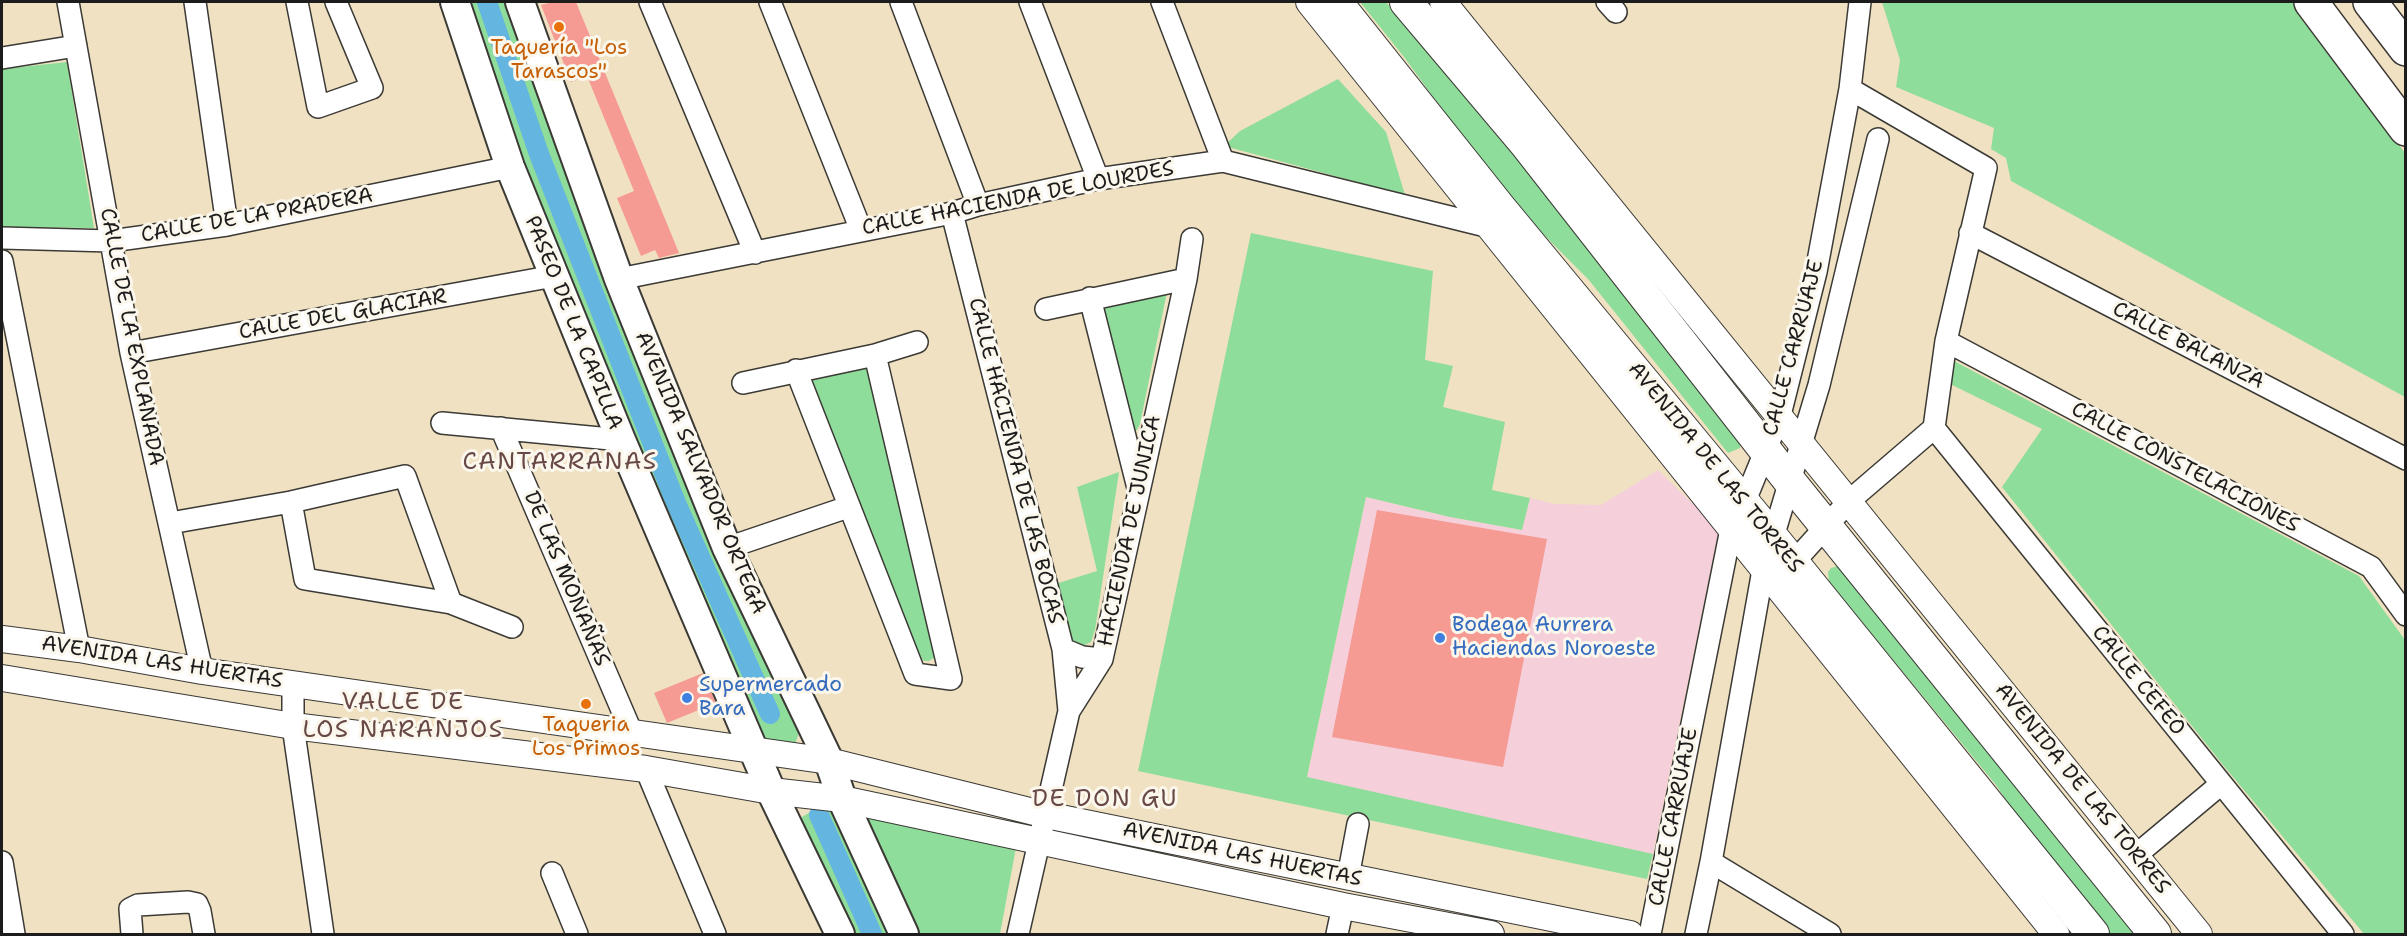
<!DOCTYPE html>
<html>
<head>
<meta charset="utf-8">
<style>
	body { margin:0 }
	#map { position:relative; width:2407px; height:936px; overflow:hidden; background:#f0e1c3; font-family:"Shantell Sans",sans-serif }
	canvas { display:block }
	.frame { position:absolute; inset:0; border:3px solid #1c1c1c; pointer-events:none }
</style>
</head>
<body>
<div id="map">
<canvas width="2407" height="936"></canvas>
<div class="frame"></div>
</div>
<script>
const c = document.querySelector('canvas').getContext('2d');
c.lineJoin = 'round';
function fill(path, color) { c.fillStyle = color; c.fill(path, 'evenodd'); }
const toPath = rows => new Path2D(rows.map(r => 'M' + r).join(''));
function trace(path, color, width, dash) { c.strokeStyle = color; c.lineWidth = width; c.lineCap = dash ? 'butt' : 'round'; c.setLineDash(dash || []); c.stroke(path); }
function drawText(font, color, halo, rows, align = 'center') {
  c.font = font + ' "Shantell Sans",sans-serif'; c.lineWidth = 6; c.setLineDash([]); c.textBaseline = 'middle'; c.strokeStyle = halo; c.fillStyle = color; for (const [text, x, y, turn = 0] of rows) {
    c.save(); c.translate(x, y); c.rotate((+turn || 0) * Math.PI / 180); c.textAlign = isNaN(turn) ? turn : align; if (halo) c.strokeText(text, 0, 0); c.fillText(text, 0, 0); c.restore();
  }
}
const built = toPath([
	[1658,470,1719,529,1653,854,1307,778,1366,497,1450,517,1522,530,1530,498,1555,504,1601,505]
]);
const green = toPath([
	[473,2,514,2,801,728,795,744,780,749,763,738,566,288,466,18],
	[1360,2,1386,2,1427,49,1573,225,1600,265,1736,434,1740,441,1740,448,1728,453,1588,279,1505,196,1404,57],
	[1882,2,2293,2,2405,153,2405,397,2011,181,2006,158,1991,149,1994,128,1896,87,1900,60],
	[67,62,94,228,2,227,2,69],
	[1338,79,1386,132,1405,195,1224,146,1240,131],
	[1251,233,1433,271,1425,360,1453,366,1443,407,1505,422,1492,490,1530,498,1522,530,1450,517,1366,497,1307,777,1653,854,1647,879,1138,771],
	[1169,282,1140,424,1137,430,1128,431,1097,303],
	[1954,361,2359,576,2405,640,2405,934,2364,934,2223,765,2002,487,2042,429,1950,384],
	[866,362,934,649,934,658,929,661,924,661,914,653,807,376],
	[1119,472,1095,630,1091,642,1079,648,1066,642,1052,585,1097,571,1077,487],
	[1838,566,2152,934,2106,934,2042,854,1996,785,1829,582,1828,572,1831,568],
	[820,806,834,812,888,934,848,934,800,834,802,817],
	[856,809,1017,842,1000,934,910,934]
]);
const canal = toPath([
	[487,2,539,154,676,503,770,714],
	[819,815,872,934]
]);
const building = toPath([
	[553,2,576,2,679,253,659,258,655,250,641,256,617,198,634,191,587,76,571,82,541,5],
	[1377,510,1547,539,1503,767,1332,737],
	[703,673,716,703,667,723,654,693]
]);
const minor = toPath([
	[68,2,131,353,202,671],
	[195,2,227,225],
	[297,2,318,107,372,88,336,2],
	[650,2,755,253],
	[770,2,861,230],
	[901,2,978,205],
	[1030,2,1098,179],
	[1162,2,1223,161],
	[1607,2,1616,12],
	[2,58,76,46],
	[952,213,1063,649,1069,711],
	[1970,233,2406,459],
	[2,238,111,241,227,225,510,167],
	[2,261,79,649],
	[619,279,952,213,978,205,1098,179,1223,161,1486,226],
	[1090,298,1138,488],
	[1046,309,1186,279],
	[1946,341,2371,567,2406,615],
	[131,353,554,276],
	[796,370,915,674,951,679,875,355],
	[743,383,875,355,917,342],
	[442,423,621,440],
	[501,428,631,731],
	[1934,428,2343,934],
	[291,502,305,579,451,603,512,627],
	[170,523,291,502,405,476,451,603],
	[727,548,848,507],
	[1782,565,1793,563,1849,501,1934,428,1946,341,1986,168,1850,89],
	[1063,649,1082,657,1102,659],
	[293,684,293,726,323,934],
	[646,769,715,934],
	[2135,856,2221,784],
	[2,862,14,934],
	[1711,862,1830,934],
	[552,873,577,934],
	[1348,877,1358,824],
	[132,934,130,909,138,905,188,902,197,904,200,911,204,934],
	[1018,934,1069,711,1102,659,1186,279,1192,239],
	[1337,934,1343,906],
	[1650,934,1731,529,1744,503,1780,415,1816,272,1850,89,1860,2],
	[1696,934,1711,862,1763,570,1819,385,1878,139]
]);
const tertiary = toPath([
	[1309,2,2056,934],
	[1443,2,2199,934],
	[2,639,79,649,202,671,829,761,1046,815,1630,934],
	[2,678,293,726,646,769,771,791,842,799,1343,906,1491,934]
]);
const secondary = toPath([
	[455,2,510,167,621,440,771,791,840,934],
	[520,2,619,279,727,548,829,761,842,799,904,934]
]);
const primary = toPath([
	[1336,2,1500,208,1772,537,2093,934],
	[1406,2,1525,143,1791,483,2155,934]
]);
const motorway = toPath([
	[2311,2,2406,129],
	[2370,2,2406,49]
]);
const markers = [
	[559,27,6,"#e8710a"],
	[1440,638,6,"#3f7fe0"],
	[687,698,6,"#3f7fe0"],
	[586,704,6,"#e8710a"]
];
const foodNames = [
	["Taquería \"Los",559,49],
	["Tarascos\"",559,73],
	["Taqueria",586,726],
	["Los Primos",586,750]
];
const streetNames = [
	["CALLE HACIENDA DE LOURDES",1018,199,-11],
	["CALLE DE LA PRADERA",257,216,-10],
	["CALLE DEL GLACIAR",343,315,-10],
	["PASEO DE LA CAPILLA",573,323,68],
	["CALLE DE LA EXPLANADA",131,337,79],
	["CALLE BALANZA",2188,346,27],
	["CALLE CARRUAJE",1794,348,-75],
	["CALLE HACIENDA DE LAS BOCAS",1015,461,76],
	["AVENIDA DE LAS TORRES",1715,468,51],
	["CALLE CONSTELACIONES",2185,468,28],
	["AVENIDA SALVADOR ORTEGA",700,473,67],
	["HACIENDA DE JUNICA",1130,531,-78],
	["DE LAS MONAÑAS",566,579,67],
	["AVENIDA LAS HUERTAS",162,663,9],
	["CALLE CEFEO",2138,681,51],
	["AVENIDA DE LAS TORRES",2082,789,51],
	["CALLE CARRUAJE",1674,817,-79],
	["AVENIDA LAS HUERTAS",1242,855,12]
];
const shopNames = [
	["Bodega Aurrera",1452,626],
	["Haciendas Noroeste",1452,650],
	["Supermercado",699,686],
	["Bara",699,710]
];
const quarterNames = [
	["CANTARRANAS",560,463],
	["VALLE DE",403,703],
	["LOS NARANJOS",403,731],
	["DE DON GU",1105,800]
];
fill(built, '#f5cfda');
fill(green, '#8fdd9b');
trace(canal, '#64b5df', 20);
fill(building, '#f59b93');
trace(minor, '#3c3a35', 24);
trace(tertiary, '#3c3a35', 28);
trace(secondary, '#3c3a35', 32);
trace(primary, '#3c3a35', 34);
trace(motorway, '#3c3a35', 36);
trace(minor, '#fff', 21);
trace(tertiary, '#fff', 26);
trace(secondary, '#fff', 28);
trace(primary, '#fff', 32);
trace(motorway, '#fff', 33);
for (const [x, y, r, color] of markers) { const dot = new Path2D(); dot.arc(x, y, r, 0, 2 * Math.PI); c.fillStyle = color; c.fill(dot); trace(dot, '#fbf7ec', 2); }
drawText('21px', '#c56008', '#fbf7ec', foodNames);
drawText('21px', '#1c1c1c', '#fbf7ec', streetNames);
drawText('21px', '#366cbe', '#fbf7ec', shopNames, 'left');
c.letterSpacing = '1.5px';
drawText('24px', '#684846', '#fbf7ec', quarterNames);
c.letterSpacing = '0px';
</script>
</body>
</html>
